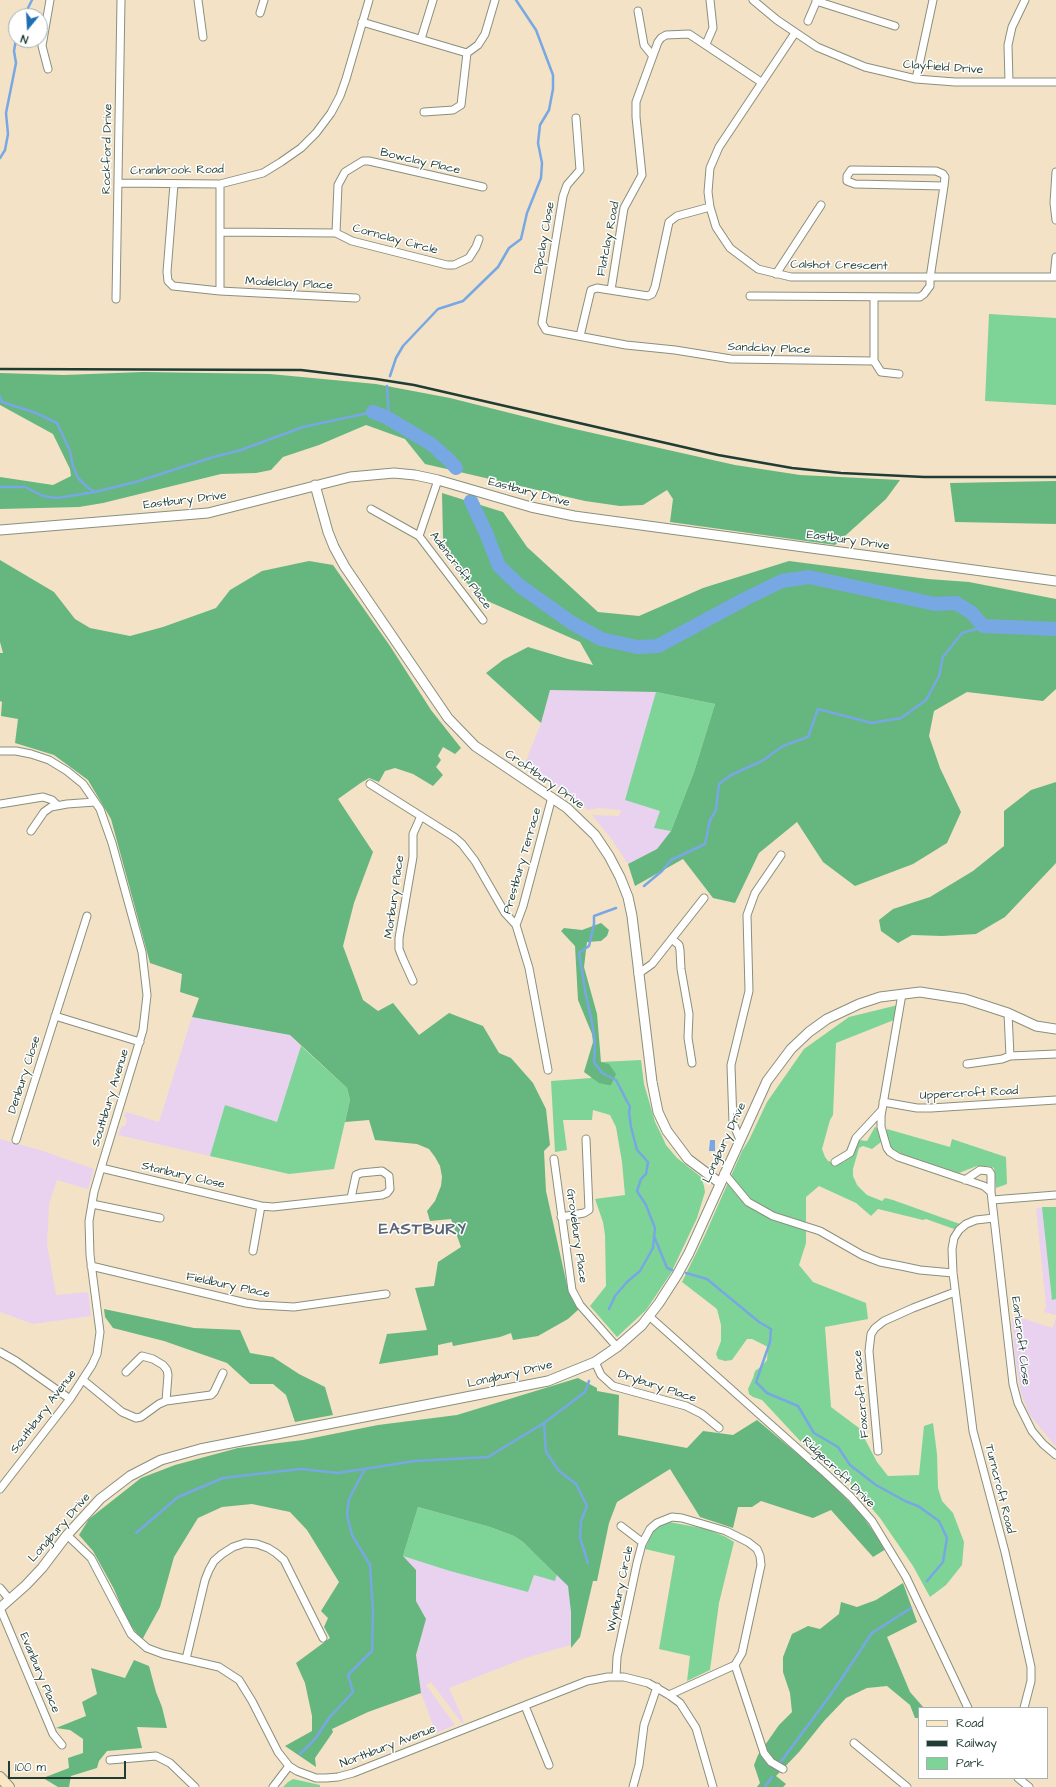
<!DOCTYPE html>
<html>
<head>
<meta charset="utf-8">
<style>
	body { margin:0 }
	#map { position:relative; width:1056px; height:1787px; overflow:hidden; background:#f3e2c6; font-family:"Architects Daughter",sans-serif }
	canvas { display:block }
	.legend { position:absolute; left:918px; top:1707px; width:130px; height:72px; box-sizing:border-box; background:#fff; border:1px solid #a5b1ae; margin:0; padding:5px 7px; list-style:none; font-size:12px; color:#1f3d34 }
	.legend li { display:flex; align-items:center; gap:8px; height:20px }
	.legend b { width:20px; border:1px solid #a5b1ae }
	.north { position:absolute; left:8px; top:8px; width:40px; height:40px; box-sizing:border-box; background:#fff; border:1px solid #a5b1ae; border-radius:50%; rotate:198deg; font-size:11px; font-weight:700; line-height:16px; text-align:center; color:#1f3d34 }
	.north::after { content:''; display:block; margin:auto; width:14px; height:18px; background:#1f6fb2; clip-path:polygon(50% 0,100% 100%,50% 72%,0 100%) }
	.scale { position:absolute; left:8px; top:1761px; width:118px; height:18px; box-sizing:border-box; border:2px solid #1f3d34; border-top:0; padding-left:5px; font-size:12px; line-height:14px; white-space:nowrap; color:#1f3d34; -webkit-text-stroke:3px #fff; paint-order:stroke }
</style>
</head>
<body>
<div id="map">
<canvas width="1056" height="1787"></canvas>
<ul class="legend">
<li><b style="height:5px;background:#fbe6c4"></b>Road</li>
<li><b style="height:5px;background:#1f3d34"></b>Railway</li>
<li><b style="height:11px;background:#7ed497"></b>Park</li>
</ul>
<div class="north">N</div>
<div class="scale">100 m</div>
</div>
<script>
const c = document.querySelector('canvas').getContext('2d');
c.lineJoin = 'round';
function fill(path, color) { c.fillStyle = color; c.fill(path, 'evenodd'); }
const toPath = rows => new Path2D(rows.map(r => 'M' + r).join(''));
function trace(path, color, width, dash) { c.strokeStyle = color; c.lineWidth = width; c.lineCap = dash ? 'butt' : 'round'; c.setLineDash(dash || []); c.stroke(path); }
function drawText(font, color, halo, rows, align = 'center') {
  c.font = font + ' "Architects Daughter",sans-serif'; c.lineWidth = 3; c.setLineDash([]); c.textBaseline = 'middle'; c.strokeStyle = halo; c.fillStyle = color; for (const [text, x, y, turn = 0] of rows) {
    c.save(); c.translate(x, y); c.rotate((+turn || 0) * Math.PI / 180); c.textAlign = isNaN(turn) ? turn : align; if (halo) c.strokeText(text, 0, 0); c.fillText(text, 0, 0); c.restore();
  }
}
const built = toPath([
	[550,690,656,692,671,831,657,849,628,864,610,837,592,815,619,816,621,810,599,808,588,810,569,794,524,766,541,723],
	[192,1017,290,1035,315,1060,350,1100,334,1169,289,1174,118,1135,122,1126,125,1126,127,1118,124,1117,126,1112,159,1122],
	[0,1139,43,1151,94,1169,88,1189,57,1180,49,1204,47,1244,56,1295,88,1292,91,1316,33,1324,0,1312],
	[1056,1207,1056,1315,1044,1312,1046,1305,1036,1208],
	[1015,1316,1053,1328,1056,1317,1056,1447,1029,1414,1021,1393,1015,1357,1012,1318],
	[418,1507,490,1527,557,1574,568,1586,571,1612,571,1645,525,1658,449,1688,464,1722,462,1723,431,1682,426,1685,455,1725,436,1733,421,1693,416,1657,426,1619,416,1601,416,1570,403,1556]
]);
const green = toPath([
	[989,314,1056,318,1056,405,985,401],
	[656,692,715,704,694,772,671,831,654,828,660,811,625,800],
	[898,1005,899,1018,836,1043,833,1115,830,1120,822,1149,825,1157,828,1161,835,1163,844,1162,850,1156,859,1140,867,1141,875,1127,879,1128,881,1142,872,1149,863,1146,859,1148,853,1169,853,1176,857,1185,867,1195,882,1201,885,1198,893,1200,960,1224,954,1229,926,1219,923,1220,878,1209,871,1216,856,1203,819,1186,806,1197,806,1243,799,1265,813,1282,866,1303,868,1319,825,1327,831,1407,859,1428,877,1462,888,1476,919,1475,924,1426,933,1423,937,1454,938,1488,942,1501,953,1513,964,1542,962,1565,946,1585,930,1597,913,1566,880,1518,849,1482,802,1443,762,1400,753,1397,749,1394,748,1389,753,1378,755,1371,762,1366,767,1360,768,1347,752,1339,747,1339,732,1360,725,1361,718,1359,716,1354,721,1341,721,1325,717,1309,682,1282,705,1235,742,1151,749,1140,767,1102,804,1049,849,1017],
	[301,1046,347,1088,350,1100,334,1169,289,1174,210,1156,225,1105,277,1122],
	[641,1060,644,1084,655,1122,661,1134,666,1145,677,1158,701,1177,704,1186,705,1192,697,1218,671,1273,646,1310,617,1337,590,1306,606,1286,605,1235,603,1222,595,1199,625,1195,622,1162,616,1127,610,1115,593,1110,592,1120,563,1120,567,1150,555,1152,551,1081,591,1078,601,1062],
	[887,1129,950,1147,952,1139,1006,1157,1007,1184,996,1188,994,1168,988,1166,977,1166,959,1173,902,1154,891,1148,886,1132],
	[1042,1207,1056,1207,1056,1299,1052,1300],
	[418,1507,490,1527,514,1536,523,1542,557,1574,555,1581,534,1575,528,1592,450,1571,403,1556],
	[669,1522,707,1529,726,1537,734,1542,719,1603,710,1670,687,1681,690,1656,659,1649,675,1556,645,1549,651,1534,659,1525],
	[293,1779,320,1785,320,1787,283,1787,288,1782]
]);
const forest = toPath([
	[143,372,270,374,376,384,450,398,566,427,735,465,800,475,900,480,886,499,835,545,670,522,673,499,667,490,643,505,620,506,585,501,425,464,405,439,366,425,319,445,283,457,271,470,256,473,221,474,103,503,79,507,0,509,0,477,53,485,71,476,70,469,53,434,0,405,0,373,64,375],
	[1056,481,1056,524,955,522,950,483],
	[442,493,503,512,527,547,598,612,639,616,703,588,789,561,928,579,969,582,1056,599,1056,689,1043,701,967,692,934,711,929,736,940,768,961,812,947,843,913,864,855,886,823,862,797,822,759,853,735,903,713,898,683,859,635,886,628,864,657,849,671,831,694,772,715,704,656,692,550,690,541,723,486,673,503,660,528,647,568,659,593,665,580,642,483,599,459,575,443,538],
	[0,560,54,592,75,619,90,628,130,636,163,627,216,608,230,590,262,571,309,561,333,565,390,646,431,710,461,748,455,754,443,747,438,756,441,760,436,767,443,775,433,786,413,774,395,768,385,771,379,782,369,778,362,782,338,799,373,852,354,903,343,946,363,1000,378,1011,393,1003,419,1035,449,1013,483,1026,499,1053,511,1058,533,1083,546,1109,550,1145,544,1151,546,1191,567,1285,579,1309,568,1319,538,1336,513,1340,511,1333,500,1337,453,1346,452,1342,438,1345,438,1355,379,1364,387,1334,427,1330,415,1288,434,1286,438,1262,461,1247,451,1219,430,1221,427,1211,435,1201,441,1186,442,1177,440,1166,435,1157,429,1149,417,1144,375,1140,369,1120,345,1122,350,1100,347,1088,290,1035,192,1017,199,998,180,992,182,974,150,963,111,819,88,780,54,755,15,743,18,719,1,716,2,702,0,701,0,653,3,653,0,642],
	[1056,782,1056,863,1005,917,976,934,942,936,912,935,898,943,881,931,879,920,893,909,930,897,973,871,1004,846,1004,811,1031,790],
	[601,923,609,930,607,936,601,941,587,942,584,967,597,1014,601,1062,609,1064,616,1074,611,1085,608,1085,599,1083,584,1072,593,1042,592,1034,578,1000,575,946,561,931,564,928,582,930],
	[104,1309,194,1328,240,1330,250,1353,273,1357,299,1374,325,1387,333,1415,295,1422,286,1395,273,1384,250,1384,227,1363,164,1341,113,1328,105,1317],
	[578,1378,597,1388,597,1391,619,1395,618,1435,687,1448,703,1431,733,1435,757,1420,824,1476,861,1514,886,1549,873,1557,831,1510,813,1518,761,1501,752,1507,738,1507,733,1528,700,1517,670,1469,617,1502,609,1523,597,1581,593,1581,580,1637,571,1648,571,1612,568,1586,523,1542,514,1536,490,1527,418,1507,403,1556,416,1570,416,1601,426,1619,416,1655,421,1693,368,1712,332,1729,333,1732,315,1758,316,1767,285,1746,312,1731,312,1716,305,1683,296,1663,330,1638,324,1627,328,1618,321,1611,339,1582,307,1530,290,1512,252,1504,222,1507,198,1518,174,1557,160,1607,142,1640,128,1622,114,1589,93,1551,79,1535,89,1519,141,1478,175,1465,238,1448,303,1440,378,1425,457,1415],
	[903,1583,917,1622,887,1637,910,1692,924,1708,919,1708,919,1718,915,1718,910,1705,887,1686,867,1688,846,1698,824,1721,799,1752,776,1776,786,1784,783,1787,757,1787,760,1783,754,1765,758,1755,779,1725,792,1712,790,1693,783,1672,783,1657,792,1634,808,1626,820,1629,839,1614,841,1602,857,1607,876,1600],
	[134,1660,149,1666,156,1692,162,1707,167,1728,137,1727,142,1748,107,1751,99,1761,97,1768,71,1776,69,1787,58,1787,43,1778,69,1768,68,1758,83,1753,83,1739,70,1730,56,1728,86,1716,82,1702,97,1694,91,1668,125,1678]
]);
const water = toPath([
	[710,1140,715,1140,715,1151,709,1151]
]);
const stream = toPath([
	[24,16,32,0],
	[0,158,5,150,8,134,6,113,16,63,14,51,16,39],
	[390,376,396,358,403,346,438,309,463,301,498,267,509,248,521,239,527,213,541,178,542,163,538,143,540,125,549,110,553,89,553,75,536,30,516,0],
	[387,386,389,419],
	[0,397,2,402,36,413,57,423,70,451,73,466,78,478,88,488,95,492],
	[0,487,25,487,43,496,57,498,95,492,139,481,210,458,241,450,303,427,373,412],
	[644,886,662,871,671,860,705,844,710,820,716,810,719,784,731,775,762,761,783,746,808,737,818,709,872,723,901,718,926,700,939,676,943,657,962,633,980,628,983,626],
	[654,1236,667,1268,672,1270],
	[686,1273,707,1279,759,1322,771,1329,770,1342,756,1382,767,1393,798,1406,814,1433,838,1447,850,1465,876,1485,905,1501,918,1506,939,1521,947,1538,943,1562,927,1581],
	[609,1309,615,1296,627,1282,640,1271,653,1248,655,1228,646,1205,637,1191,641,1179,646,1174,648,1162,637,1150,631,1127,629,1112,630,1107,616,1080,602,1073,594,1062,595,1044,592,1022,586,995,579,953,589,946,594,924,594,916,616,908],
	[544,1423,546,1452,559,1471,576,1484,587,1506,581,1521,580,1538,588,1563],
	[136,1533,178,1497,223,1478,300,1469,338,1473,415,1461,488,1457,544,1423,585,1392,589,1381],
	[300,1754,315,1739,329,1718,353,1692,348,1675,372,1651,373,1612,370,1565,352,1535,347,1515,349,1499,365,1469],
	[780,1763,834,1690,872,1633,911,1608],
	[765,1787,772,1777]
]);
const river = toPath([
	[373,412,386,417,431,444,450,461,456,468],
	[471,501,486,533,499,566,520,586,572,623,601,639,637,647,658,646,747,598,782,581,809,577,935,604,956,603,972,613,983,626,1056,629]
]);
const minor = toPath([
	[198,0,203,37],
	[753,0,777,20,817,47,865,67,916,79,955,82,1056,82],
	[816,1,895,26],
	[638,11,644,45,652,55],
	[260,13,264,0],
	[808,21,817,0],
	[362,22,467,53,478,45,485,34,495,0],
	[795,33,719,147,710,168,708,192,710,207,716,227,730,248,758,269,791,277,1056,277],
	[421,39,433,0],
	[706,44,713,28,710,0],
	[48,69,42,46,50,0],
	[916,79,933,0],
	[1009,82,1008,45,1012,27,1025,0],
	[424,112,453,110,461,105,467,53],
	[576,118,580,170,567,185,563,196,542,323,546,330,626,345,675,350,731,359,874,361],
	[1056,172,1054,203,1056,220],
	[119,183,220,184,263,173,281,162,301,148,316,133,331,113,340,96,346,79,369,0],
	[174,184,167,272,168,281,173,286,220,291,356,298],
	[221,232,336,233,352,241,447,265,454,265,469,258,476,247,479,239],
	[336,233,338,185,345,172,363,161,369,161,483,187],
	[776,274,821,205],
	[1054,277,1056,257],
	[611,290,624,208,642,175,636,117,636,102,658,42,661,38,666,35,689,34,761,82],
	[220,291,220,184],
	[750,296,920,297,924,294,930,286,930,278,944,186,945,177,943,174,936,171,851,170,847,176,847,181,855,184,944,186],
	[874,297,874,361,881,372,899,374],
	[116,299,121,0],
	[580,336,591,290,597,288,648,296,652,294,655,287,669,222,677,216,710,207],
	[371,509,419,536,483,620],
	[419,536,438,480],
	[0,751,16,751,31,754,49,760,67,771,83,784,100,809,112,843,142,952,147,995,143,1030,101,1168,94,1192,89,1221,90,1255,100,1332,97,1354,92,1365,70,1399,0,1489],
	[370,784,454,837,462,844,475,861,505,913,516,925],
	[0,804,43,797,52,800,57,805],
	[31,831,44,812,51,807,67,804,95,802],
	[672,939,679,945,680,950,681,969,689,1014,688,1038,692,1063],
	[638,974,652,964,704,898],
	[413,981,403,959,399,949,399,938,413,857,413,834,421,816],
	[902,994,881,1116,881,1127,887,1148,890,1152,898,1157,984,1186,991,1192,1013,1384,1018,1403,1032,1431,1043,1444,1056,1455],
	[1008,1013,1010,1056],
	[55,1016,140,1042],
	[967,1064,1002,1059,1010,1056,1056,1054],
	[548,1070,529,968,516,925,523,906,552,797],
	[883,1102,917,1108,931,1108,1056,1100],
	[16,1140,87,916],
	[740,1140,733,1123,731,1065,749,991,747,915,755,893,781,855],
	[554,1159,572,1290,580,1305,617,1347],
	[835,1162,850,1153,856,1138,881,1111],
	[101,1168,261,1206,273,1207,382,1195,387,1193,390,1189,389,1176,382,1171,361,1173,356,1175,351,1198],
	[724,1173,748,1202,773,1216,820,1231,862,1255,880,1262,901,1266,920,1270,953,1273],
	[965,1180,980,1170,989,1171,991,1174,991,1192],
	[992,1200,1056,1195],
	[92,1204,160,1218],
	[561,1217,584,1213,589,1210,586,1139],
	[994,1218,976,1220,966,1224,959,1230,954,1238,952,1249,953,1273,973,1431,1005,1552,1031,1667,1031,1681,1024,1708],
	[253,1251,261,1206],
	[91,1266,246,1303,259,1305,294,1307,386,1294],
	[649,1316,823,1471,851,1497,872,1521,906,1577,968,1708],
	[0,1352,16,1361,70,1399],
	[595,1362,601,1375,613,1386,686,1406,702,1414,719,1428],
	[126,1372,142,1356,153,1359,163,1365,167,1370,168,1375,166,1401],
	[83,1380,122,1412,136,1418,141,1417,159,1404,166,1401,211,1395,214,1392,223,1373],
	[878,1451,869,1351,871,1334,875,1328,884,1321,913,1308,955,1292],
	[621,1526,642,1542],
	[67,1535,91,1558,131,1634,147,1648,163,1654,219,1667,239,1680,252,1701,278,1752,289,1766,297,1771,316,1778,326,1778,338,1777,353,1773,587,1681,608,1677,624,1677,648,1683,669,1695,680,1703,696,1728,713,1787],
	[0,1588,10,1600],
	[0,1608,53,1734,62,1745],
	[186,1659,205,1580,209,1570,214,1561,222,1554,233,1547,245,1543,257,1544,268,1548,276,1553,284,1560,323,1638],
	[735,1665,764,1753,771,1762,783,1769],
	[616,1677,617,1657,637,1563,642,1544,650,1529,657,1523,672,1517,682,1518,726,1531,748,1542,757,1549,760,1556,761,1565,742,1653,735,1665,669,1695],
	[525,1706,549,1765],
	[854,1743,907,1787],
	[110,1760,156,1756,170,1763,195,1787],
	[1018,1778,1029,1787],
	[273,1787,289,1766],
	[633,1787,639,1765,644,1725,657,1687]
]);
const tertiary = toPath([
	[315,485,328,532,334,547,345,567,448,718,475,746,567,808,595,835,609,856,620,877,628,897,632,916,652,1082,658,1112,667,1131,688,1159,720,1183],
	[0,530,208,513,350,477,394,473,415,475,438,480,531,507,574,516,1056,581],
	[0,1608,26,1585,42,1568,67,1535,100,1499,130,1476,161,1460,200,1449,548,1381,595,1362,617,1347,642,1325,659,1303,677,1275,689,1253,767,1081,791,1049,809,1032,827,1019,859,1004,880,997,920,992,965,999,1008,1013,1036,1026,1056,1029]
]);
const secondary = toPath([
	[0,1777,9,1787]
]);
const rail = toPath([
	[0,369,301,370,376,379,414,385,718,455,792,468,841,473,924,477,1056,477]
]);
const streetNames = [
	["Clayfield Drive",943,68,4],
	["Rockford Drive",108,149,-89],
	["Bowclay Place",420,162,13],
	["Cranbrook Road",177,171,-1],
	["Dipclay Close",545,238,-80],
	["Flatclay Road",609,239,-79],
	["Cornclay Circle",395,240,15],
	["Calshot Crescent",839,266,1],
	["Modelclay Place",289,284,3],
	["Sandclay Place",769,349,2],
	["Eastbury Drive",529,493,15],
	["Eastbury Drive",185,501,-7],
	["Eastbury Drive",848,541,8],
	["Adencroft Place",460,571,53],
	["Croftbury Drive",544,780,35],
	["Prestbury Terrace",523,861,-74],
	["Morbury Place",395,897,-82],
	["Denbury Close",25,1075,-72],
	["Uppercroft Road",969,1094,-3],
	["Southbury Avenue",111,1098,-73],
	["Longbury Drive",725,1143,-65],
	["Stanbury Close",183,1176,13],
	["Grovebury Place",576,1236,82],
	["Fieldbury Place",228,1286,12],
	["Earlcroft Close",1020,1341,83],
	["Longbury Drive",510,1375,-13],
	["Drybury Place",657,1387,18],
	["Foxcroft Place",862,1394,-95],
	["Southbury Avenue",44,1412,-53],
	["Ridgecroft Drive",838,1473,44],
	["Turncroft Road",999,1489,76],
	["Longbury Drive",60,1528,-49],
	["Wynbury Circle",621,1589,-78],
	["Evanbury Place",39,1673,67],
	["Northbury Avenue",388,1747,-21]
];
const districtNames = [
	["EASTBURY",423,1231]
];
fill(built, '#e8d2ef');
fill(green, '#7ed497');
fill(forest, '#66b680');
fill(water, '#78a8e3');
trace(stream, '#78a8e3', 2.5);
trace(river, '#78a8e3', 14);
trace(minor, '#89907d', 9);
trace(tertiary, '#89907d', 11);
trace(secondary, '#89907d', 12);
trace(minor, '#fff', 7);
trace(tertiary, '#fff', 9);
trace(secondary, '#fbe6c4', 10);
trace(rail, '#1f3d34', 2.5);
drawText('12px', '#1f3d34', '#fff', streetNames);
c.letterSpacing = '1px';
drawText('bold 16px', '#5a6575', '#fff', districtNames);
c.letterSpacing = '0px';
</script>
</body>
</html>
